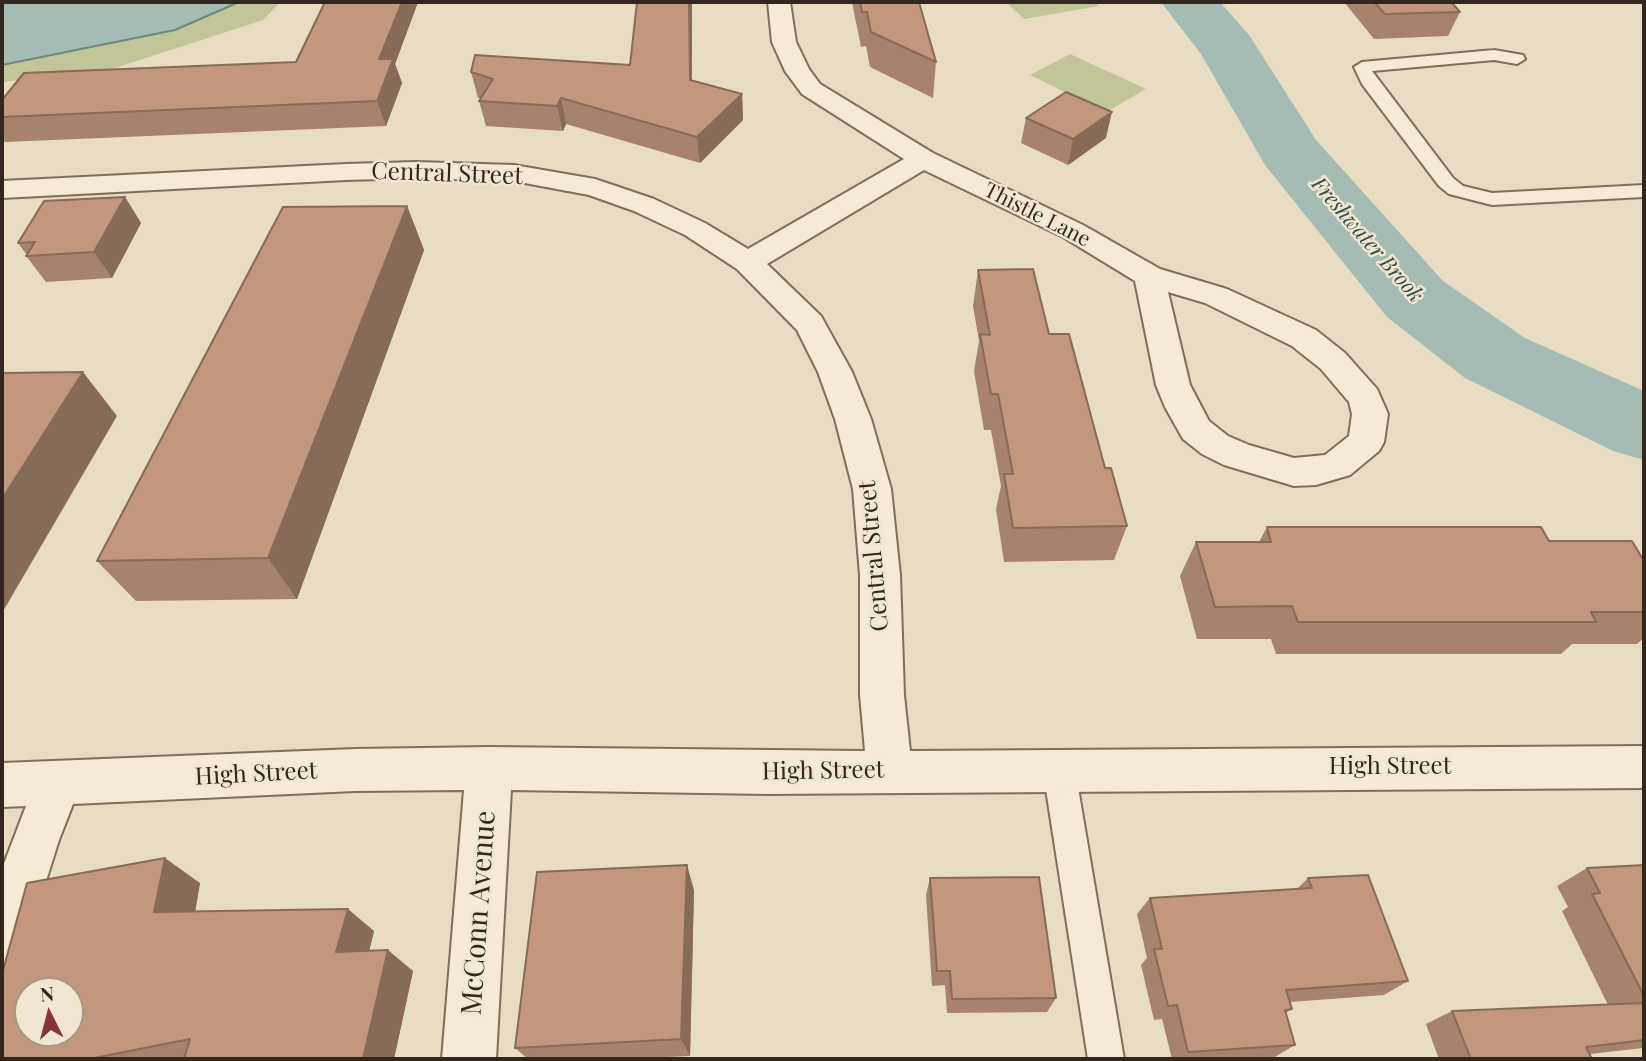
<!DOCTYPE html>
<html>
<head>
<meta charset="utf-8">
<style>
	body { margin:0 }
	#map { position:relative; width:1646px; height:1061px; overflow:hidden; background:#e8dcc3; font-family:"Playfair Display",serif }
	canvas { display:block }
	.frame { position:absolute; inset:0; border:4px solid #32271e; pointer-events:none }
	.north { position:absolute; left:14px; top:977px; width:70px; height:70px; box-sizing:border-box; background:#f1e6d1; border:2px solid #a59a89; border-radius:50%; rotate:354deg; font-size:19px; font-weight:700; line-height:28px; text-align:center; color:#32271e }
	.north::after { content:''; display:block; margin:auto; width:24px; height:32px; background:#883337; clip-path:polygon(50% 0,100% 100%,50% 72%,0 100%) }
</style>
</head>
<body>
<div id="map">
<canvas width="1646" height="1061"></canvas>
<div class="frame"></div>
<div class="north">N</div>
</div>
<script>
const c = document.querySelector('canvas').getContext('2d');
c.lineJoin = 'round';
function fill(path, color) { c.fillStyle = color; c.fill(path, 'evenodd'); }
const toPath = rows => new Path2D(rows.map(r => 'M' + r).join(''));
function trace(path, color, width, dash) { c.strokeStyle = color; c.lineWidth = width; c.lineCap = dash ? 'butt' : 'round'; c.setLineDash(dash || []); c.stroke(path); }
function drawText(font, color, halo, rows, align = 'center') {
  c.font = font + ' "Playfair Display",serif'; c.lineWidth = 5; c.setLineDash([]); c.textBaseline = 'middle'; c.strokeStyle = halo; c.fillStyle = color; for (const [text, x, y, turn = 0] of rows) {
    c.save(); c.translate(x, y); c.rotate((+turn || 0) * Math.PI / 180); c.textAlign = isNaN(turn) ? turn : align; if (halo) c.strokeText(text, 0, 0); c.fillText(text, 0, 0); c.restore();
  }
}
const green = toPath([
	[2,2,281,2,263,20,112,69,2,82],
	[1006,2,1095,2,1099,6,1024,19],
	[1070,54,1146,89,1106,112,1030,75]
]);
const water = toPath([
	[2,2,239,2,175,30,2,65,2,2]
]);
const river = toPath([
	[1161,2,1220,2,1249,35,1316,140,1443,281,1525,338,1644,391,1644,460,1613,451,1465,378,1387,317,1265,165,1201,54,1161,2]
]);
const service = toPath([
	[1494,50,1523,55,1525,59,1517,64,1494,60,1372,71,1453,178,1463,186,1492,193,1644,185,1644,197,1492,205,1449,194,1439,186,1362,84,1354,67,1362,62,1494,50],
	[1059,755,1070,760,1075,770,1124,1059,1088,1059,1043,770,1048,760,1059,755]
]);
const minor = toPath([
	[768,2,790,2,796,42,809,69,820,84,933,153,1083,225,1160,269,1227,289,1316,330,1345,353,1377,389,1388,414,1384,442,1379,451,1350,475,1316,485,1294,486,1224,465,1202,454,1183,439,1165,407,1156,385,1135,281,1063,237,924,170,767,264,821,316,852,372,871,419,891,489,900,575,904,695,910,751,1644,746,1644,788,767,794,511,790,496,1059,442,1059,464,790,355,791,73,804,59,840,20,963,2,970,2,869,26,806,2,807,2,763,355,749,489,747,865,751,860,695,860,575,853,489,835,419,818,372,797,330,737,269,685,235,634,211,589,195,514,181,416,178,346,180,2,198,2,181,346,164,416,162,514,165,595,179,654,199,705,223,748,249,904,159,802,94,785,71,772,42,768,2],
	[1168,292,1205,303,1292,346,1321,369,1349,402,1352,414,1349,436,1325,455,1294,458,1249,445,1228,436,1209,421,1190,385,1168,292]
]);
const wall = toPath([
	[325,2,418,2,395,64,402,83,386,126,5,142,2,138,2,100,296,62],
	[637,2,692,2,692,81,742,94,743,120,700,163,566,124,563,131,486,126,479,101,481,98,478,98,471,72,630,65],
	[852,2,919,2,936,62,933,98,870,67,866,46,861,47],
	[1344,2,1451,2,1460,12,1448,36,1374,39],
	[1026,118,1106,138,1068,165,1021,143],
	[125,197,141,223,112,278,46,282,26,256,27,255,18,243],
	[407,206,424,250,297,599,136,601,97,561],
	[978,270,1049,334,1105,468,1127,526,1114,560,1004,562,996,509,1001,486,991,430,984,430,974,371,979,341,973,306],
	[1267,527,1549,541,1644,561,1644,638,1637,644,1572,644,1561,654,1276,654,1271,639,1197,639,1180,576,1196,542,1259,542],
	[1644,865,1644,1051,1643,1048,1590,1054,1592,1059,1439,1059,1426,1024,1452,1011,1608,1005,1562,911,1568,907,1557,886,1587,868],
	[930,878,1056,998,1047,1012,947,1013,945,985,932,986,926,895],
	[1308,878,1408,981,1384,995,1290,1002,1292,1009,1286,1013,1295,1045,1275,1057,1234,1059,1172,1059,1162,1019,1154,1020,1141,965,1147,958,1137,914,1150,898,1297,889],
	[200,883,195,912,374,931,369,951,413,971,394,1059,2,1059],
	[694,890,690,1056,622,1059,528,1059,515,1048]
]);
const shadedWall = toPath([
	[402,2,418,2,395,64,402,83,386,126,377,101,379,59],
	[689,2,692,2,692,106,690,80],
	[742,94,743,120,700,163,697,137],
	[561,98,566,124,563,131,557,106],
	[1112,112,1106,138,1068,165,1073,139],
	[125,197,141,223,112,278,94,252],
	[407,206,424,250,297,599,268,558],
	[83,372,117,416,2,613,2,499],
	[165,858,200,883,191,935,154,912],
	[687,865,694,890,690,1056,681,1039],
	[348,909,374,931,364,973,336,952],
	[388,950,413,971,394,1059,363,1059]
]);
const building = toPath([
	[325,2,402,2,379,59,393,59,377,101,2,117,2,100,24,73,296,62,325,2],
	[637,2,689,2,690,80,742,94,697,137,561,98,557,106,479,101,493,79,471,72,475,55,630,65,637,2],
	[860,2,919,2,936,62,871,32,867,12,862,12,860,2],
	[1374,2,1451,2,1460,12,1385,14,1374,2],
	[1066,92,1112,112,1073,139,1026,118,1066,92],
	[125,197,94,252,26,256,35,242,18,243,44,201,125,197],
	[407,206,268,558,97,561,283,207,407,206],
	[1033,269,1049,334,1069,334,1105,468,1111,468,1127,526,1013,528,1004,474,1013,474,998,394,991,394,980,334,990,335,978,270,1033,269],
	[83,372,2,499,2,373,83,372],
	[1267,527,1541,527,1549,541,1632,541,1644,561,1644,612,1591,612,1596,622,1298,622,1292,606,1215,607,1196,542,1271,542,1267,527],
	[165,858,154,912,348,909,336,952,388,950,363,1059,184,1059,190,1039,89,1059,2,1059,2,974,27,883,165,858],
	[28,991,70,991,70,1033,28,1033,28,991],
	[687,865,681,1039,515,1048,537,872,687,865],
	[1644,865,1644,996,1592,894,1600,893,1587,868,1644,865],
	[1368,875,1408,981,1286,990,1292,1009,1285,1010,1295,1045,1188,1052,1177,1005,1168,1006,1154,949,1162,949,1150,898,1312,888,1308,878,1368,875],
	[1039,877,1056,998,952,999,950,971,937,971,930,878,1039,877],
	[1644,1003,1644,1040,1586,1047,1592,1059,1471,1059,1452,1011,1644,1003]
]);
const farStreetnames = [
	["Thistle Lane",1037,215,27]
];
const farWaternames = [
	["Freshwater Brook",1367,240,49]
];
const streetNames = [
	["Central Street",447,174,2],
	["Central Street",874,556,-95],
	["High Street",1390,767],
	["High Street",823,771,-1],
	["High Street",256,774,-3]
];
const nearStreetnames = [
	["McConn Avenue",479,913,-86]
];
fill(green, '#c1c598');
fill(water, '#a4bcb4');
trace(water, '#6d8880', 2);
fill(river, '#a4bcb4');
trace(service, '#806e5c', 4);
trace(minor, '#806e5c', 4);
fill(service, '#f4ead5');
fill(minor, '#f4ead5');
fill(wall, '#a7826c');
fill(shadedWall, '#886a58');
fill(building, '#c2977d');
trace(building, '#886a58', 2);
drawText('21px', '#32271e', '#f1e6d1', farStreetnames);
drawText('italic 21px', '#2f504d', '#f1e6d1', farWaternames);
drawText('24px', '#32271e', '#f1e6d1', streetNames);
drawText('28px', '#32271e', '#f1e6d1', nearStreetnames);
</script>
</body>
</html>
